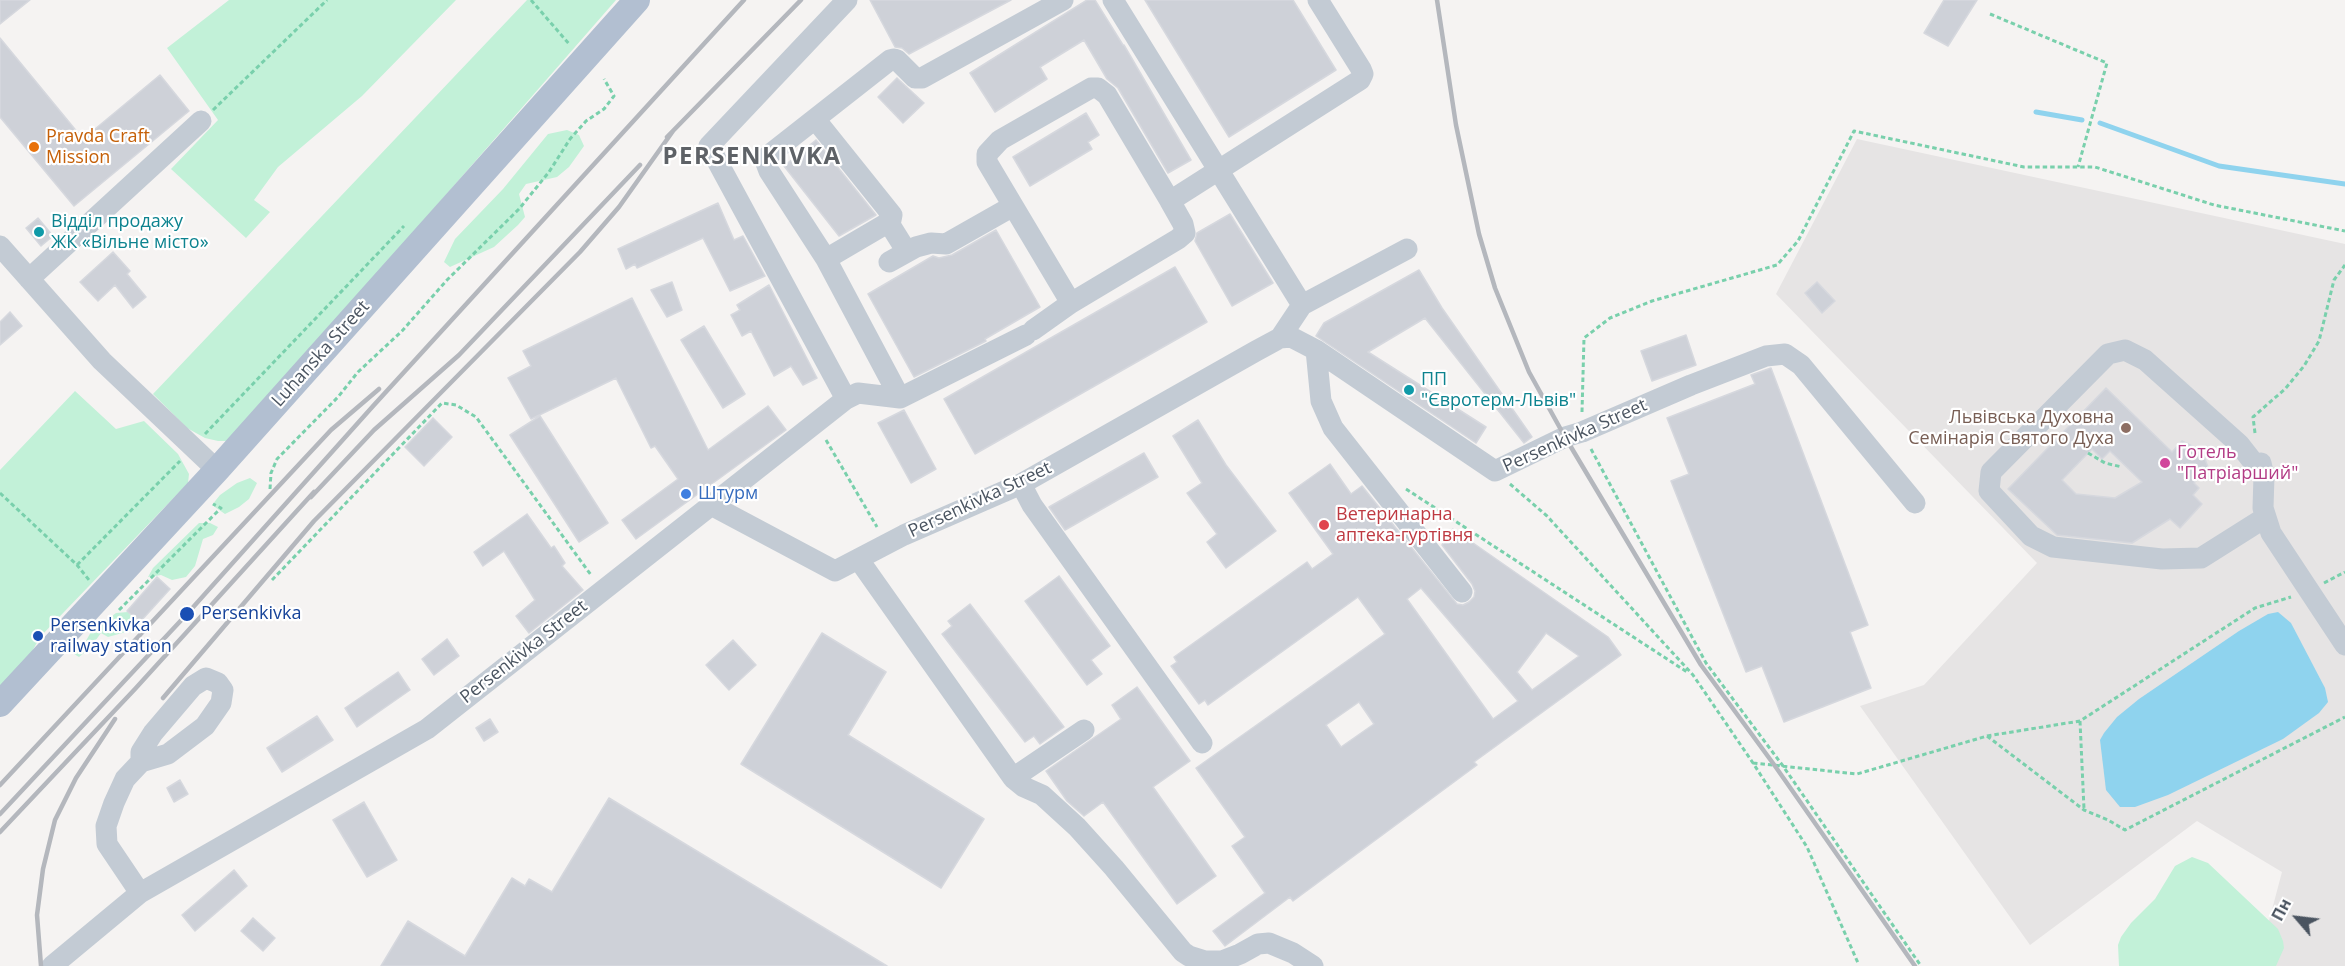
<!DOCTYPE html>
<html>
<head>
<meta charset="utf-8">
<style>
	body { margin:0 }
	#map { position:relative; width:2345px; height:966px; overflow:hidden; background:#f5f3f2; font-family:"Open Sans",sans-serif }
	canvas { display:block }
	.north { position:absolute; left:2267px; top:888px; width:60px; height:60px; -webkit-text-stroke:4px #fff; paint-order:stroke; rotate:298deg; font-size:16px; font-weight:700; line-height:24px; text-align:center; color:#4a5460 }
	.north::after { content:''; display:block; margin:auto; width:21px; height:27px; background:#4a5460; clip-path:polygon(50% 0,100% 100%,50% 72%,0 100%) }
</style>
</head>
<body>
<div id="map">
<canvas width="2345" height="966"></canvas>
<div class="north">Пн</div>
</div>
<script>
const c = document.querySelector('canvas').getContext('2d');
c.lineJoin = 'round';
function fill(path, color) { c.fillStyle = color; c.fill(path, 'evenodd'); }
const toPath = rows => new Path2D(rows.map(r => 'M' + r).join(''));
function trace(path, color, width, dash) { c.strokeStyle = color; c.lineWidth = width; c.lineCap = dash ? 'butt' : 'round'; c.setLineDash(dash || []); c.stroke(path); }
function drawText(font, color, halo, rows, align = 'center') {
  c.font = font + ' "Open Sans",sans-serif'; c.lineWidth = 4.5; c.setLineDash([]); c.textBaseline = 'middle'; c.strokeStyle = halo; c.fillStyle = color; for (const [text, x, y, turn = 0] of rows) {
    c.save(); c.translate(x, y); c.rotate((+turn || 0) * Math.PI / 180); c.textAlign = isNaN(turn) ? turn : align; if (halo) c.strokeText(text, 0, 0); c.fillText(text, 0, 0); c.restore();
  }
}
const education = toPath([
	[1857,139,2345,244,2345,966,2257,966,2282,872,2197,821,2030,945,1860,706,1924,685,2037,563,1776,294]
]);
const green = toPath([
	[229,0,456,0,362,96,278,167,254,200,270,212,246,238,171,169,218,120,167,48],
	[527,0,616,0,231,441,218,441,205,438,187,428,153,394],
	[567,130,579,135,584,146,569,167,557,177,526,184,519,194,525,217,518,225,494,247,450,267,444,262,455,239,503,189,548,134],
	[75,391,116,429,144,421,178,454,189,474,188,483,40,637,29,657,0,688,0,470],
	[250,478,257,483,249,499,239,507,225,514,212,505,220,495,237,483],
	[199,523,210,523,218,527,213,535,203,539,195,566,186,577,172,580,161,575,148,577,153,568],
	[128,612,136,622,133,630,108,637,101,633,90,648,79,657,74,654,83,646,91,632,116,613],
	[2192,857,2208,863,2278,929,2283,941,2284,948,2276,966,2119,966,2118,945,2121,937,2131,923,2155,899,2175,866]
]);
const water = toPath([
	[2278,612,2291,623,2325,688,2328,702,2319,713,2283,739,2168,795,2135,807,2120,807,2106,790,2100,740,2104,733,2117,717,2139,699,2239,631,2268,614]
]);
const stream = toPath([
	[2036,112,2082,120],
	[2100,123,2219,166,2345,184]
]);
const building = toPath([
	[0,0,30,0,0,24,0,0],
	[870,0,1011,0,909,54,902,48,895,47,870,0],
	[1087,0,1095,0,1123,45,1124,45,1191,160,1168,173,1118,88,1107,79,1084,40,1040,67,1047,79,995,112,970,73,1087,0],
	[1145,0,1293,0,1336,70,1229,137,1145,0],
	[1944,0,1977,0,1948,46,1924,33,1944,0],
	[0,38,83,139,160,75,189,111,74,206,0,117,0,38],
	[897,78,924,103,903,123,878,97,897,78],
	[1086,113,1099,135,1088,142,1092,149,1030,186,1013,157,1086,113],
	[816,140,876,215,839,236,784,166,816,140],
	[718,203,734,240,743,236,765,276,730,291,703,238,637,268,635,264,626,269,618,249,718,203],
	[1230,214,1273,283,1232,306,1195,241,1197,233,1230,214],
	[38,218,53,236,41,246,26,228,38,218],
	[996,230,1040,307,985,339,986,341,914,377,868,294,933,256,939,258,952,255,996,230],
	[113,252,130,271,127,274,146,297,133,308,115,285,98,301,80,282,113,252],
	[1175,267,1207,322,975,454,944,399,1175,267],
	[1419,270,1442,308,1532,437,1524,443,1425,318,1368,352,1486,427,1476,443,1316,336,1324,323,1419,270],
	[672,282,682,310,667,317,651,290,672,282],
	[1817,282,1835,301,1822,313,1805,293,1817,282],
	[769,285,817,378,803,385,791,366,774,376,751,331,742,336,731,315,740,310,737,305,769,285],
	[632,298,708,450,768,406,786,430,636,539,622,520,678,479,655,446,651,448,616,378,531,419,508,378,531,366,523,351,632,298],
	[10,312,22,326,0,345,0,322,10,312],
	[704,326,745,394,723,408,681,340,704,326],
	[1686,335,1696,365,1652,381,1641,351,1686,335],
	[1771,368,1868,625,1850,632,1871,688,1784,722,1762,666,1746,672,1671,481,1689,474,1667,418,1755,384,1751,375,1771,368],
	[2106,388,2172,452,2182,441,2192,446,2205,459,2208,467,2194,483,2199,488,2193,495,2202,504,2180,528,2170,519,2132,543,2057,535,2008,489,2106,388],
	[2092,449,2102,459,2110,451,2142,482,2115,498,2076,494,2062,480,2092,449],
	[904,410,936,469,911,483,878,423,904,410],
	[540,416,608,523,579,542,510,435,540,416],
	[433,418,452,437,424,466,405,447,433,418],
	[1198,420,1226,465,1276,531,1226,568,1207,542,1217,534,1187,493,1202,483,1173,436,1198,420],
	[1144,453,1158,477,1065,530,1049,507,1144,453],
	[1330,464,1351,494,1362,486,1457,604,1463,605,1469,602,1474,597,1475,591,1472,584,1442,545,1453,529,1608,637,1621,655,1474,762,1477,765,1293,901,1290,897,1225,946,1213,931,1265,893,1232,846,1245,837,1196,768,1385,634,1358,597,1208,705,1205,700,1199,704,1171,666,1177,662,1174,657,1307,562,1312,569,1333,554,1289,493,1330,464],
	[1421,588,1518,701,1493,719,1407,599,1421,588],
	[1546,633,1579,656,1532,690,1517,672,1546,633],
	[1359,702,1374,724,1341,747,1326,725,1359,702],
	[527,514,551,548,554,546,565,563,562,566,583,590,529,633,516,616,535,600,504,551,483,566,474,552,527,514],
	[1059,576,1110,646,1091,660,1102,674,1087,685,1025,601,1059,576],
	[157,577,170,589,140,622,127,611,157,577],
	[970,604,1064,727,1040,744,1034,736,1025,742,942,634,952,626,948,621,970,604],
	[822,633,886,672,848,735,984,819,941,888,741,764,822,633],
	[447,639,459,656,434,675,422,659,447,639],
	[733,640,756,665,729,690,706,665,733,640],
	[398,672,410,690,357,727,345,708,398,672],
	[1137,687,1190,761,1153,787,1216,876,1177,904,1103,802,1084,816,1067,801,1046,771,1121,719,1112,705,1137,687],
	[317,716,333,740,282,772,267,748,317,716],
	[490,719,498,732,484,741,476,728,490,719],
	[180,780,188,794,174,802,167,788,180,780],
	[609,798,887,966,381,966,408,921,465,956,512,878,525,886,529,879,552,892,609,798],
	[364,802,397,860,367,877,333,820,364,802],
	[234,870,247,886,195,931,182,915,234,870],
	[253,918,275,938,263,951,241,931,253,918]
]);
const path = toPath([
	[531,0,570,45],
	[1990,14,2107,63,2078,167],
	[213,110,327,0],
	[1582,412,1584,338,1610,318,1652,301,1777,265,1798,241,1854,131,2024,167,2095,167,2214,205,2345,231],
	[2255,433,2253,417,2285,389,2304,366,2319,341,2334,280,2345,265],
	[205,434,404,226],
	[826,440,877,527],
	[1591,449,1706,663,1783,766,1921,966],
	[2088,453,2105,463,2122,467],
	[1510,484,1547,516,1693,675,1753,763,1807,847,1858,963],
	[270,489,271,473,277,459,338,397,358,372,402,331,447,280,519,209,549,172,570,139,586,121,604,109,614,96,604,79],
	[1406,489,1687,672],
	[0,493,77,565,89,580],
	[77,565,180,461],
	[272,580,442,403,456,405,476,417,591,575],
	[2324,583,2345,572],
	[119,610,221,508,213,504],
	[2080,721,2084,809],
	[1987,736,2084,810,2108,820,2125,830,2345,717],
	[1753,763,1857,774,1987,736,2080,721,2255,608,2291,597]
]);
const minor = toPath([
	[1113,0,1302,305,1280,338],
	[815,119,892,215,890,225],
	[0,246,102,361,217,470],
	[826,259,884,225,892,228,907,252],
	[889,262,916,247,931,243,946,244,1013,206],
	[29,279,201,121],
	[1071,303,987,162,987,154,1000,140,1091,88,1098,88,1107,95,1170,201,1360,80,1363,74,1361,69,1318,0],
	[1302,305,1407,249],
	[1033,330,1071,303,1178,239,1185,233,1183,224,1170,201],
	[1316,350,1321,401,1333,428,1462,592],
	[900,398,826,259,769,171,766,163,769,155,890,60,894,59,897,60,915,78,922,78,1063,0],
	[846,399,709,146,847,0],
	[2261,463,2264,476,2263,508,2271,533,2345,645],
	[2264,476,2239,444,2145,360,2125,350,2108,354,1991,472,1989,491,2031,536,2053,547,2162,559,2201,558,2266,517],
	[1021,484,1032,505,1202,743],
	[711,505,835,571,904,535,1021,484,1256,351,1280,338,1291,337,1316,350,1495,471,1565,437,1582,432,1691,385,1766,356,1785,354,1801,365,1915,503],
	[859,560,1013,778,1084,730],
	[1013,778,1024,787,1042,795,1077,827,1114,868,1183,952,1189,956,1205,961,1222,961,1240,954,1258,944,1269,943,1293,953,1313,966],
	[140,893,107,844,106,826,114,803,125,779,141,762,168,754,205,726,221,703,223,690,218,683,206,678,193,686,153,733,141,752,141,762],
	[52,966,140,893,427,729,846,399,858,393,900,398,1026,335]
]);
const major = toPath([
	[0,704,217,470,637,0]
]);
const rail = toPath([
	[1437,0,1456,125,1479,234,1495,288,1529,372,1565,437,1701,665,1775,766,1915,966],
	[667,137,801,0],
	[311,497,374,430,459,355,640,165],
	[163,698,314,521,580,252,619,207,673,131],
	[0,785,331,430,379,389],
	[0,814,187,614,374,405,744,0],
	[0,832,135,689,314,492],
	[41,966,37,915,43,869,55,820,76,778,115,719]
]);
const markers = [
	[34,147,6,"#e8710a"],
	[39,232,6,"#0f9aa8"],
	[1409,390,6,"#0f9aa8"],
	[2126,428,6,"#8d6e63"],
	[2165,463,6,"#d1479c"],
	[686,494,6,"#3f7fe0"],
	[1324,525,6,"#e0444e"],
	[187,614,8,"#1a4fb4"],
	[38,636,6,"#1a4fb4"]
];
const foodNames = [
	["Pravda Craft",46,137],
	["Mission",46,158]
];
const cultureNames = [
	["Відділ продажу",51,222],
	["ЖК «Вільне місто»",51,243],
	["ПП",1421,380],
	["\"Євротерм-Львів\"",1421,401]
];
const streetNames = [
	["Luhanska Street",321,354,-48],
	["Persenkivka Street",1575,436,-24],
	["Persenkivka Street",980,500,-25],
	["Persenkivka Street",524,652,-38]
];
const educationNames = [
	["Львівська Духовна",2114,418],
	["Семінарія Святого Духа",2114,439]
];
const hotelNames = [
	["Готель",2177,453],
	["\"Патріарший\"",2177,474]
];
const shopNames = [
	["Штурм",698,494]
];
const healthNames = [
	["Ветеринарна",1336,515],
	["аптека-гуртівня",1336,536]
];
const transitNames = [
	["Persenkivka",201,614],
	["Persenkivka",50,626],
	["railway station",50,647]
];
const districtNames = [
	["PERSENKIVKA",752,157]
];
fill(education, '#e6e4e4');
fill(green, '#c2f1d8');
fill(water, '#8fd3ee');
trace(stream, '#8fd3ee', 5);
fill(building, '#ced1d8');
trace(building, '#d6d8de', 1.5);
trace(path, '#79d0ac', 3, [4.5, 3]);
trace(minor, '#c3cbd4', 21);
trace(major, '#b2bfd1', 26);
trace(rail, '#b4b7bd', 4.5);
for (const [x, y, r, color] of markers) { const dot = new Path2D(); dot.arc(x, y, r, 0, 2 * Math.PI); c.fillStyle = color; c.fill(dot); trace(dot, '#fff', 2); }
drawText('18px', '#c56008', '#fff', foodNames, 'left');
drawText('18px', '#0d838f', '#fff', cultureNames, 'left');
drawText('18px', '#4a5460', '#fff', streetNames);
drawText('18px', '#785e54', '#fff', educationNames, 'right');
drawText('18px', '#b23c85', '#fff', hotelNames, 'left');
drawText('18px', '#366cbe', '#fff', shopNames, 'left');
drawText('18px', '#be3a42', '#fff', healthNames, 'left');
drawText('18px', '#164399', '#fff', transitNames, 'left');
c.letterSpacing = '1.5px';
drawText('bold 24px', '#5e6267', '#fff', districtNames);
c.letterSpacing = '0px';
</script>
</body>
</html>
